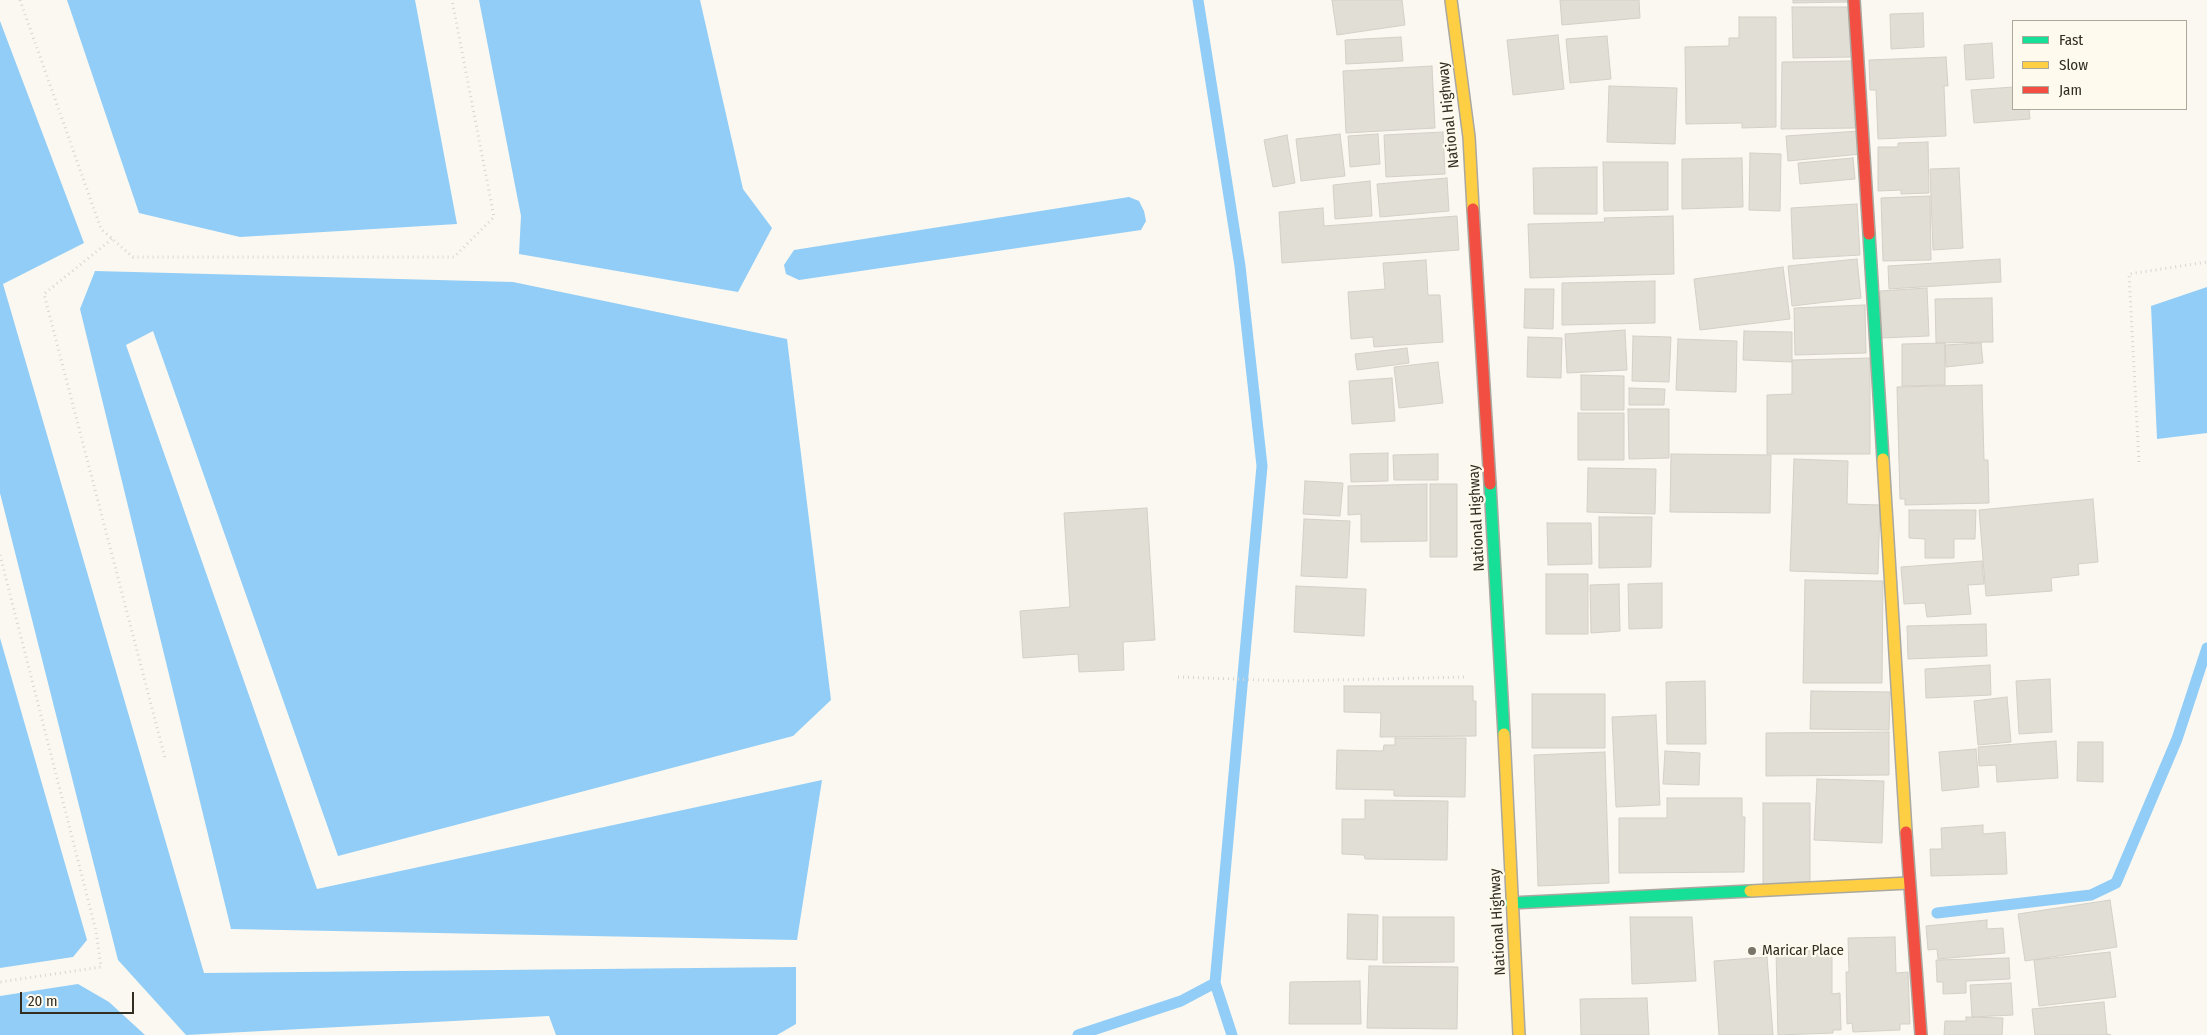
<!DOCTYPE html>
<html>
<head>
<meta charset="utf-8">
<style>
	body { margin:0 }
	#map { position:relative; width:2207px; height:1035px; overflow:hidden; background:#faf8f1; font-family:"Fira Sans Condensed",sans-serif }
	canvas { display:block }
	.legend { position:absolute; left:2012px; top:20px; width:175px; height:90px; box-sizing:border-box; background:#fefaed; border:1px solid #aca89b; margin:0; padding:6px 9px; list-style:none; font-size:15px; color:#322d21 }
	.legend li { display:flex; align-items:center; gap:10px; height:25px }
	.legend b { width:25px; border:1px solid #aca89b }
	.scale { position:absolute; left:20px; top:992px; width:114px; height:22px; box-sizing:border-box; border:2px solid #322d21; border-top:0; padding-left:6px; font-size:15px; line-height:18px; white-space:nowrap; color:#322d21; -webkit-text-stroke:4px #fefaed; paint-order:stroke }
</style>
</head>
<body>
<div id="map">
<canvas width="2207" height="1035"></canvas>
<ul class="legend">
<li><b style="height:6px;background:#16e098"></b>Fast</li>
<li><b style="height:6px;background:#ffcf43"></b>Slow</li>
<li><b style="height:6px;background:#f24e42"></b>Jam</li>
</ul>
<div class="scale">20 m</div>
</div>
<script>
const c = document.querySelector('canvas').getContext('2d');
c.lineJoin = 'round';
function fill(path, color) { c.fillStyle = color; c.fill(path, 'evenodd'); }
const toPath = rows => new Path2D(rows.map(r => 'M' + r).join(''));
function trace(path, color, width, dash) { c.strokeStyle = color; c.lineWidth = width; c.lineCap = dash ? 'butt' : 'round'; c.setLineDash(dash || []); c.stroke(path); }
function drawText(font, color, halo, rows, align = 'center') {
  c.font = font + ' "Fira Sans Condensed",sans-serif'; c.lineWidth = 4.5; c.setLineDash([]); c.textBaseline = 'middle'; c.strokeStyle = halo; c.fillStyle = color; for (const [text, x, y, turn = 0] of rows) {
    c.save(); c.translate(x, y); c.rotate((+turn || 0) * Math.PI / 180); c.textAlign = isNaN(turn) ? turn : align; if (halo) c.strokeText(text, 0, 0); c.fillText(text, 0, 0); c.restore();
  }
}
const water = toPath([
	[67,0,415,0,457,224,240,237,139,213],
	[479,0,700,0,743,189,772,228,738,292,519,254,521,216],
	[0,21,84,243,3,284,204,973,796,967,796,1024,777,1035,556,1035,549,1016,186,1035,118,960,0,493],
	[1129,197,1139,201,1144,211,1146,221,1141,230,799,280,786,274,784,265,794,250],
	[95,271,513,282,787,339,831,700,793,736,338,856,153,331,126,345,317,889,822,780,797,940,231,929,80,309],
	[2207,287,2207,433,2157,439,2151,306],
	[0,638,87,940,73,957,0,968],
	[78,984,109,1002,145,1035,0,1035,0,996]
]);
const stream = toPath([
	[1198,0,1240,266,1262,466,1215,983,1232,1035],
	[1937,913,2091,895,2116,883,2177,739,2207,648],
	[1078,1035,1181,1001,1215,983]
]);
const building = toPath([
	[1332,0,1402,0,1405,25,1337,35,1332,0],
	[1560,0,1639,0,1640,18,1562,25,1560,0],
	[1793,0,1849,0,1849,2,1793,3,1793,0],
	[1792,7,1852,7,1852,57,1793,58,1792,7],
	[1923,13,1924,47,1891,49,1890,14,1923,13],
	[1739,17,1776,17,1776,127,1742,128,1742,123,1686,124,1685,47,1729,46,1729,38,1739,38,1739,17],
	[1558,35,1564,89,1513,95,1507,40,1558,35],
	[1607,36,1611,79,1570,83,1566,39,1607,36],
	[1401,37,1403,61,1346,64,1345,40,1401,37],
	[1992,43,1994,78,1966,80,1964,45,1992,43],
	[1946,57,1948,86,1944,86,1946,136,1878,139,1876,90,1870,90,1869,60,1946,57],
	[1851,61,1855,128,1781,129,1782,62,1851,61],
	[1432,66,1435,128,1346,133,1343,71,1432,66],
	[1609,86,1677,88,1675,144,1607,142,1609,86],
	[2013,87,2013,109,2029,109,2030,119,1974,123,1971,90,2013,87],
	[1859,131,1861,154,1788,161,1786,136,1859,131],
	[1443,132,1445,174,1386,177,1384,135,1443,132],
	[1340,134,1345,176,1301,181,1296,139,1340,134],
	[1378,134,1380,164,1350,167,1348,136,1378,134],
	[1287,135,1295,183,1273,187,1264,140,1287,135],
	[1928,142,1929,193,1901,194,1901,190,1878,191,1878,147,1898,147,1898,143,1928,142],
	[1750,153,1781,154,1780,211,1749,210,1750,153],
	[1742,158,1743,207,1682,209,1682,159,1742,158],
	[1853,158,1855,179,1800,184,1798,163,1853,158],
	[1603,162,1668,162,1668,210,1604,211,1603,162],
	[1597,167,1597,214,1534,214,1533,168,1597,167],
	[1959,168,1963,248,1933,250,1930,169,1959,168],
	[1447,178,1449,211,1380,217,1377,184,1447,178],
	[1370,181,1372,216,1335,219,1333,185,1370,181],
	[1930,196,1931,260,1883,261,1881,198,1930,196],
	[1857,204,1860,255,1793,259,1791,208,1857,204],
	[1323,208,1324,226,1457,216,1459,250,1282,263,1279,212,1323,208],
	[1673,216,1674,274,1530,278,1528,224,1605,222,1604,218,1673,216],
	[1857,259,1861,298,1792,306,1788,266,1857,259],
	[2000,259,2001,282,1889,289,1888,266,2000,259],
	[1426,260,1428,295,1440,295,1443,342,1374,347,1373,337,1351,339,1348,292,1385,289,1383,263,1426,260],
	[1783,267,1790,319,1700,330,1694,279,1783,267],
	[1655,281,1655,323,1562,325,1562,283,1655,281],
	[1927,288,1929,336,1882,338,1880,291,1927,288],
	[1525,289,1554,289,1553,329,1524,328,1525,289],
	[1992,298,1993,342,1936,343,1935,299,1992,298],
	[1865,305,1866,353,1795,355,1794,308,1865,305],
	[1625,330,1627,370,1567,373,1565,334,1625,330],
	[1744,331,1792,332,1792,362,1743,360,1744,331],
	[1633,336,1671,337,1669,382,1632,381,1633,336],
	[1528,337,1562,338,1561,378,1527,377,1528,337],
	[1678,339,1737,341,1736,392,1676,390,1678,339],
	[1945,343,1945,385,1902,386,1902,344,1945,343],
	[1981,343,1983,363,1946,367,1945,345,1981,343],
	[1407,348,1409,363,1357,370,1355,354,1407,348],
	[1870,358,1870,454,1767,454,1767,395,1792,394,1792,360,1870,358],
	[1438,362,1443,403,1399,408,1394,367,1438,362],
	[1581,375,1624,376,1624,410,1581,410,1581,375],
	[1392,378,1395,421,1352,424,1349,381,1392,378],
	[1982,385,1984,460,1988,460,1989,503,1905,505,1905,499,1900,499,1897,387,1982,385],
	[1629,388,1665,389,1664,405,1629,405,1629,388],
	[1628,409,1669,409,1669,458,1629,459,1628,409],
	[1578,413,1624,413,1624,460,1578,460,1578,413],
	[1388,453,1388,481,1351,482,1350,454,1388,453],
	[1438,454,1438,480,1394,480,1393,455,1438,454],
	[1671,454,1771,455,1770,513,1670,512,1671,454],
	[1794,459,1848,461,1847,504,1880,505,1878,574,1790,571,1794,459],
	[1588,468,1656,469,1655,514,1587,512,1588,468],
	[1305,481,1343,483,1340,516,1303,514,1305,481],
	[1427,484,1427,541,1361,542,1361,514,1348,515,1348,486,1427,484],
	[1430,484,1457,484,1457,557,1430,557,1430,484],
	[2093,499,2098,562,2078,564,2079,575,2051,578,2052,591,1986,596,1979,510,2093,499],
	[1147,508,1155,640,1123,642,1124,670,1079,672,1078,654,1023,658,1020,611,1070,607,1064,513,1147,508],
	[1909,510,1976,510,1975,539,1954,539,1954,558,1925,558,1925,539,1909,538,1909,510],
	[1599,517,1652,517,1651,567,1599,568,1599,517],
	[1304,519,1350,521,1347,578,1301,576,1304,519],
	[1547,523,1591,523,1592,564,1548,565,1547,523],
	[1982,561,1984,584,1968,585,1971,614,1927,617,1925,603,1904,604,1901,567,1982,561],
	[1546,574,1588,574,1588,634,1546,634,1546,574],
	[1805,580,1883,581,1882,683,1803,683,1805,580],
	[1662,583,1662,628,1629,629,1628,584,1662,583],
	[1619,584,1620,631,1591,633,1590,585,1619,584],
	[1296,586,1366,589,1364,636,1294,632,1296,586],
	[1986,624,1987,656,1908,659,1907,626,1986,624],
	[1990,665,1991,695,1926,698,1925,669,1990,665],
	[2050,679,2052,732,2019,734,2016,681,2050,679],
	[1705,681,1706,744,1667,744,1666,682,1705,681],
	[1344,686,1473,686,1473,701,1476,701,1476,736,1380,737,1381,713,1344,712,1344,686],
	[1811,691,1890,692,1889,730,1810,729,1811,691],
	[1532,694,1605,694,1605,748,1532,748,1532,694],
	[2007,697,2011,742,1978,745,1974,701,2007,697],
	[1656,715,1660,805,1616,807,1612,717,1656,715],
	[1889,732,1889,775,1766,776,1766,733,1889,732],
	[1395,738,1466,738,1465,797,1394,796,1394,790,1336,789,1337,750,1383,751,1384,745,1395,745,1395,738],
	[2056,741,2058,778,1997,782,1996,765,1979,766,1978,747,2056,741],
	[2078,742,2103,742,2103,782,2077,781,2078,742],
	[1976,749,1979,787,1942,791,1939,752,1976,749],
	[1665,751,1700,753,1699,785,1663,784,1665,751],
	[1605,752,1609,883,1538,886,1534,755,1605,752],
	[1817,779,1884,781,1882,843,1814,840,1817,779],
	[1667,798,1742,798,1742,817,1745,817,1744,872,1619,873,1619,818,1667,818,1667,798],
	[1365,800,1448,801,1447,860,1365,859,1364,855,1342,854,1342,819,1365,819,1365,800],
	[1763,803,1810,803,1810,885,1763,885,1763,803],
	[1983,825,1983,834,2005,832,2007,874,1931,876,1930,849,1942,849,1941,828,1983,825],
	[2110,900,2117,947,2025,961,2018,914,2110,900],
	[1348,914,1378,915,1377,960,1347,959,1348,914],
	[1383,917,1454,917,1454,962,1383,963,1383,917],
	[1630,917,1692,917,1696,981,1632,984,1630,917],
	[1987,920,1987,929,2003,928,2005,953,1938,959,1937,949,1928,950,1926,926,1987,920],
	[1895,937,1896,973,1908,972,1910,1024,1900,1024,1900,1030,1853,1032,1852,1023,1847,1024,1846,972,1849,972,1848,938,1895,937],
	[1832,950,1832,994,1840,993,1841,1030,1833,1030,1833,1033,1778,1035,1776,952,1832,950],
	[2110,952,2116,997,2039,1006,2034,960,2110,952],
	[1767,957,1773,1035,1719,1035,1714,961,1767,957],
	[2009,958,2010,979,1966,981,1966,993,1943,994,1943,982,1937,982,1936,960,2009,958],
	[1369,966,1458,967,1457,1029,1367,1028,1369,966],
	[1360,981,1361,1024,1289,1024,1290,982,1360,981],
	[2011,983,2013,1015,1972,1017,1970,985,2011,983],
	[1647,998,1649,1035,1581,1035,1580,999,1647,998],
	[2104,1002,2107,1034,2111,1035,2035,1035,2032,1009,2104,1002],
	[1966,1017,2003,1018,2002,1035,1944,1035,1945,1021,1966,1021,1966,1017]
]);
const path = toPath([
	[20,0,101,229,133,257,454,257,494,217,452,0],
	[112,239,44,294,165,758],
	[2139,462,2129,274,2207,262],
	[0,555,96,931,101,967,0,982],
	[1178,677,1288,681,1468,677]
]);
const fast = toPath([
	[1869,234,1883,459],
	[1490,484,1504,734],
	[1511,903,1750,891]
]);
const slow = toPath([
	[1451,0,1469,137,1473,209],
	[1883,459,1906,832],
	[1504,734,1519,1035],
	[1750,891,1909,883]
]);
const jam = toPath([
	[1854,0,1869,234],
	[1473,209,1490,484],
	[1906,832,1921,1035]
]);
const markers = [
	[1752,951,5,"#78746a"]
];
const streetNames = [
	["National Highway",1449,115,-96],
	["National Highway",1477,518,-93],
	["National Highway",1498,922,-93]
];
const poiNames = [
	["Maricar Place",1762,951]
];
fill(water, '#91cdf6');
trace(stream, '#91cdf6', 11);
fill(building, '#e1ded5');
trace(building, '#d4d0c7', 1);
trace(fast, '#aba8a0', 14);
trace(slow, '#aba8a0', 14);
trace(jam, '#aba8a0', 14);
trace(path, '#d7d6d4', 3, [1, 4]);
trace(fast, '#16e098', 11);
trace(slow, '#ffcf43', 11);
trace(jam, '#f24e42', 11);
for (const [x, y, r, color] of markers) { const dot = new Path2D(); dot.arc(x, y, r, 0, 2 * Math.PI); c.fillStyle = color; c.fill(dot); trace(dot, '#fefaed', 2); }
drawText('15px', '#322d21', '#fefaed', streetNames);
drawText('15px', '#322d21', '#fefaed', poiNames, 'left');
</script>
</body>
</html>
